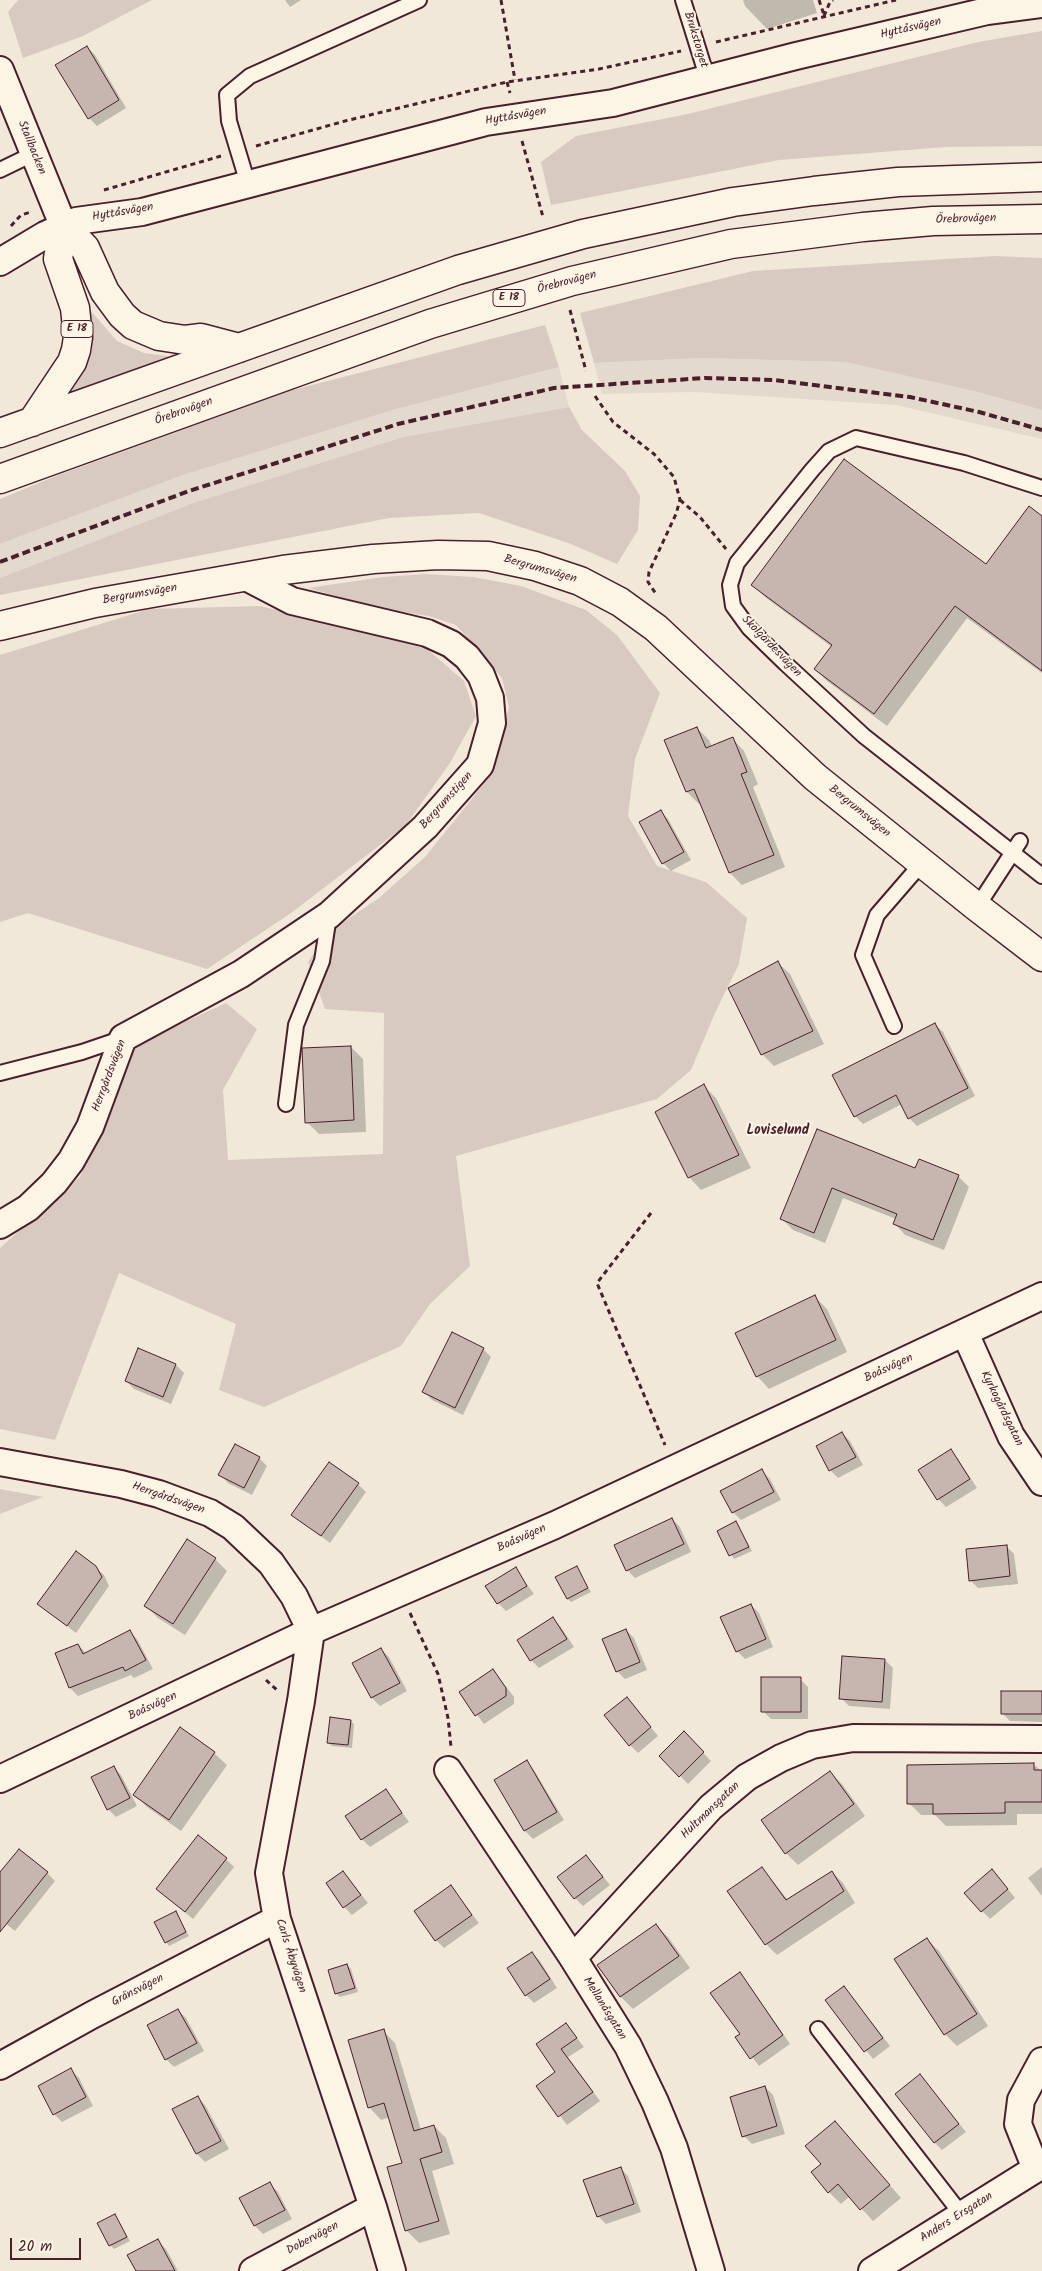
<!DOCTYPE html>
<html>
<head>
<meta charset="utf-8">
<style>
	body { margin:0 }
	#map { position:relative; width:1042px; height:2271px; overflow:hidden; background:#f1e8da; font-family:Kalam,sans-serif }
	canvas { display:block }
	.scale { position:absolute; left:10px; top:2238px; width:71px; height:22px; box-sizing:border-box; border:2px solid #4a1f2b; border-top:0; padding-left:6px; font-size:15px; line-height:18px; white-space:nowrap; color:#4a1f2b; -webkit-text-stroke:4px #fcf5e5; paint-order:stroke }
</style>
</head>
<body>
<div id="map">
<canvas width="1042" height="2271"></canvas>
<div class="scale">20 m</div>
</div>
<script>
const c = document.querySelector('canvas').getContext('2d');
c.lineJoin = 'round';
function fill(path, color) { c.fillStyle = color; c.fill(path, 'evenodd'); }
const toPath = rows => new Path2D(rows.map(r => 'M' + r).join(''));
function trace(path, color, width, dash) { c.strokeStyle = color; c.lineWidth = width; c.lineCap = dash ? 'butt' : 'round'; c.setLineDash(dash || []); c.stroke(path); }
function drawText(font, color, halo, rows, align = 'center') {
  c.font = font + ' Kalam,sans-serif'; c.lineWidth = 4; c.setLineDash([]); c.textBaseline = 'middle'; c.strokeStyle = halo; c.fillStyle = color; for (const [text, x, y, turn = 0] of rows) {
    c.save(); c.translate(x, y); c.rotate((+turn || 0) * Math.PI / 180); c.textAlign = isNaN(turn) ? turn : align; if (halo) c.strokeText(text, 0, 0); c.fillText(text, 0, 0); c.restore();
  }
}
const built = toPath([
	[702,358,845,362,978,392,1042,410,1042,439,896,405,694,392,602,394,594,363],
	[559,367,569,407,403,437,196,502,0,578,0,544,183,475,396,409]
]);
const green = toPath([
	[18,0,152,0,83,36,23,58,8,12],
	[1042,31,1042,146,946,147,779,160,551,205,541,162,576,136,688,114,978,42],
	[995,256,1042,258,1042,410,978,392,845,362,702,358,594,363,580,313,753,271],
	[74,276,90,310,117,341,144,353,167,356,170,359,59,401],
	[545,325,559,367,396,409,183,475,0,544,0,499,56,476,289,391],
	[569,407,582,430,625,471,640,496,638,530,617,564,571,544,479,513,389,518,0,595,0,578,196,502,403,437],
	[426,574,473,577,521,586,586,610,617,635,660,693,635,759,628,816,657,866,706,882,747,918,739,964,715,1013,691,1070,657,1099,456,1156,470,1266,430,1304,401,1346,264,1407,219,1390,236,1324,119,1273,55,1440,0,1429,0,1248,80,1177,137,1044,226,1003,257,1029,223,1090,228,1160,383,1154,384,1013,325,1009,308,962,330,931,379,898,425,857,491,775,509,707,502,678,456,625,429,616,377,608,308,588,383,577],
	[260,606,426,648,464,681,476,716,450,763,405,826,291,913,207,969,28,913,0,922,0,655,149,609],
	[0,1489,43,1497,0,1514]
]);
const shadow = toPath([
	[285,0,301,0,290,7],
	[743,0,813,0,817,13,767,29,745,6],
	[87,47,95,55,126,108,97,126,89,118],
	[1042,517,1042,673,967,618,887,726,827,681,815,669,832,647,765,597,753,585,986,566],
	[697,728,709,740,712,747,732,738,744,751,758,784,753,787,785,867,742,885,730,873,701,803,699,804,687,792],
	[660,811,668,819,691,860,671,871,663,863],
	[777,962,790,974,824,1044,774,1066,762,1054,753,974],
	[935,1024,943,1032,975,1096,917,1126,909,1118,902,1104,863,1124,855,1116],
	[351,1047,363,1059,366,1132,319,1134,307,1122],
	[704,1086,716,1098,751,1168,701,1190,689,1177],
	[817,1130,916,1170,958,1176,969,1187,944,1250,905,1235,895,1224,896,1219,843,1198,825,1243,793,1230,782,1219],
	[815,1297,827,1309,847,1352,769,1389,757,1376],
	[483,1349,491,1357,463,1415,432,1400,424,1392],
	[139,1350,176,1365,184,1373,171,1404,134,1389,126,1381],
	[842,1433,850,1441,863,1465,838,1478,830,1470,817,1447],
	[950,1451,958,1459,977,1488,946,1507,938,1499,920,1470],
	[259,1458,267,1466,252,1495,228,1483,220,1475],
	[762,1471,770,1479,781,1500,741,1520,733,1512],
	[358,1484,366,1492,330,1543,293,1515],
	[672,1519,680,1527,691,1552,635,1578,627,1570],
	[736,1523,752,1551,734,1559,718,1531],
	[1006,1546,1014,1554,1018,1584,978,1588,970,1580],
	[215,1559,227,1571,185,1635,158,1618,146,1606],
	[95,1567,104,1575,109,1586,76,1633,39,1604],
	[576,1568,591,1592,571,1602,568,1599],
	[515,1569,534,1594,506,1611,498,1603],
	[751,1605,759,1613,773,1647,745,1659,737,1651],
	[553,1619,561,1627,574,1647,539,1668,531,1660,519,1640],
	[626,1630,634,1638,647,1670,625,1679,617,1671],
	[129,1631,137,1639,153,1669,134,1678,131,1675,78,1696,70,1688,57,1654,78,1645,87,1654],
	[381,1649,389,1657,407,1691,380,1706,372,1698,354,1663],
	[885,1660,893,1668,890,1709,849,1706,841,1698],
	[493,1670,514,1697,514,1704,484,1724,460,1692],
	[800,1679,808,1687,808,1719,771,1719,763,1711],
	[1042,1693,1042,1722,1010,1721,1002,1713],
	[627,1698,658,1736,638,1753,630,1745],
	[351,1721,354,1724,352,1748,332,1746,328,1743],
	[180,1729,214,1753,227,1765,181,1831,147,1807,135,1795],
	[684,1733,711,1761,688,1784,661,1756],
	[526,1762,534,1770,564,1820,533,1839,525,1831,496,1780],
	[1034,1765,1042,1771,1042,1814,1017,1814,1017,1825,946,1826,935,1815,921,1815,909,1803],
	[113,1767,121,1775,137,1806,116,1817,108,1809],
	[830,1772,842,1784,865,1816,798,1865,786,1853],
	[386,1790,409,1822,370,1847,362,1839],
	[226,1859,234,1867,193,1919,157,1889],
	[594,1865,610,1885,583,1906,575,1898],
	[1042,1867,1042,1896,1028,1878],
	[762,1868,788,1900,832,1872,843,1883,855,1903,777,1955,766,1944],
	[343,1872,368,1903,352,1915,344,1907],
	[47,1873,55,1881,15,1931,0,1919,0,1874],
	[1000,1879,1015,1898,990,1919,982,1911],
	[450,1886,479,1923,444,1948,436,1940],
	[176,1913,189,1936,169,1946,166,1942],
	[656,1925,668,1937,690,1968,633,2009,621,1997,599,1965],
	[927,1939,939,1951,988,2026,957,2046,945,2034],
	[532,1953,540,1961,557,1988,534,2003,526,1995],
	[347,1965,351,1969,358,1992,340,1997,336,1993],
	[740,1974,747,1982,790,2044,759,2066,737,2037,742,2034],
	[844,1987,890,2046,873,2059,827,2000],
	[178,2010,186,2018,204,2051,174,2067,166,2059],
	[566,2024,584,2047,568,2057,600,2101,567,2125,538,2087,557,2073,537,2045],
	[383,2031,395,2043,421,2130,434,2126,446,2138,454,2164,432,2171,450,2234,419,2243,407,2231,404,2164,390,2117,381,2120,369,2107],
	[71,2070,79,2078,93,2106,62,2122,54,2114],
	[920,2076,966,2132,942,2150,934,2142],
	[765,2087,773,2095,785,2134,752,2144,744,2136],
	[197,2097,205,2105,229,2149,205,2162,197,2154,174,2110],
	[835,2122,901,2198,873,2221,850,2196,841,2204,829,2192,822,2164],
	[620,2168,628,2176,641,2212,606,2224,598,2216],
	[270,2184,278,2192,292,2219,263,2234,255,2226,241,2199],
	[115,2216,130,2241,114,2249,110,2245],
	[158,2241,166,2249,178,2271,137,2271]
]);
const building = toPath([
	[87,46,119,100,88,119,55,65,87,46],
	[844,459,986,564,1029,506,1042,516,1042,671,955,606,874,714,814,669,832,645,751,585,844,459],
	[697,727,706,748,733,737,747,772,741,774,774,855,729,873,694,789,686,792,664,740,697,727],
	[661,810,684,852,662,864,639,822,661,810],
	[778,961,813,1031,761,1055,728,988,778,961],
	[935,1023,968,1088,908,1119,896,1095,854,1117,832,1075,935,1023],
	[351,1046,354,1120,305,1123,302,1048,351,1046],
	[704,1084,739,1155,688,1178,655,1112,704,1084],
	[817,1129,915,1168,919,1159,959,1175,933,1240,893,1224,897,1214,832,1188,814,1233,780,1219,817,1129],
	[815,1295,836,1340,756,1377,735,1333,815,1295],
	[452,1332,484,1348,455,1408,422,1392,452,1332],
	[138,1348,176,1364,163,1397,125,1381,138,1348],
	[842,1432,856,1457,829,1471,816,1446,842,1432],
	[235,1444,260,1457,244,1488,218,1475,235,1444],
	[951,1449,970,1479,937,1500,918,1470,951,1449],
	[329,1462,359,1483,321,1536,291,1515,329,1462],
	[762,1469,774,1492,732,1513,720,1491,762,1469],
	[672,1518,684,1544,626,1571,614,1545,672,1518],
	[736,1521,749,1547,729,1556,717,1531,736,1521],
	[187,1539,216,1558,173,1624,144,1606,187,1539],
	[1007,1545,1010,1576,969,1581,966,1549,1007,1545],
	[76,1551,96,1566,102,1577,67,1626,37,1604,76,1551],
	[577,1566,588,1588,567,1599,555,1577,577,1566],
	[516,1567,527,1586,497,1604,485,1586,516,1567],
	[751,1604,766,1639,736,1652,720,1617,751,1604],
	[553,1617,567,1639,530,1661,517,1640,553,1617],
	[626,1629,640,1662,616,1672,602,1639,626,1629],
	[130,1630,146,1660,125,1671,123,1667,69,1688,55,1653,78,1644,83,1654,130,1630],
	[381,1648,400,1683,371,1698,352,1663,381,1648],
	[842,1656,885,1659,882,1702,839,1699,842,1656],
	[493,1669,506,1688,506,1696,475,1716,459,1692,493,1669],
	[761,1677,801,1677,801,1712,761,1712,761,1677],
	[1001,1691,1042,1691,1042,1714,1001,1714,1001,1691],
	[627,1697,651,1727,629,1746,604,1715,627,1697],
	[330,1717,351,1720,348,1745,327,1743,330,1717],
	[180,1727,215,1752,169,1820,133,1795,180,1727],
	[684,1731,704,1752,679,1777,659,1756,684,1731],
	[527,1760,557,1812,524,1831,494,1780,527,1760],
	[1034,1763,1034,1770,1042,1770,1042,1802,1005,1802,1005,1813,933,1814,933,1804,907,1804,907,1765,1034,1763],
	[114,1766,130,1798,107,1810,91,1777,114,1766],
	[830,1771,854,1804,785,1854,761,1820,830,1771],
	[386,1789,402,1813,361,1840,345,1816,386,1789],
	[198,1835,227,1858,185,1912,156,1889,198,1835],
	[19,1849,48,1872,0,1932,0,1872,19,1849],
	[586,1855,603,1877,574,1899,557,1877,586,1855],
	[762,1867,786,1900,832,1871,844,1891,765,1945,727,1891,762,1867],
	[992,1869,1008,1889,981,1912,964,1893,992,1869],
	[343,1871,361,1895,343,1908,326,1883,343,1871],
	[451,1885,472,1915,435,1941,414,1911,451,1885],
	[176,1911,186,1932,165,1943,154,1922,176,1911],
	[656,1924,679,1956,620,1997,597,1965,656,1924],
	[927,1938,977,2014,944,2035,894,1959,927,1938],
	[532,1952,550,1979,525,1996,507,1968,532,1952],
	[347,1964,355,1988,335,1994,328,1970,347,1964],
	[740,1972,783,2035,750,2059,735,2037,740,2034,710,1993,740,1972],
	[844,1986,883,2038,864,2052,825,2000,844,1986],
	[178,2009,197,2043,165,2060,147,2025,178,2009],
	[566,2023,577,2038,561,2049,593,2092,558,2117,536,2086,555,2072,536,2044,566,2023],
	[384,2029,414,2131,434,2125,442,2152,420,2159,439,2221,405,2231,387,2167,402,2163,384,2103,368,2108,348,2040,384,2029],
	[71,2068,86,2097,53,2115,38,2086,71,2068],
	[920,2074,959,2124,934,2143,895,2094,920,2074],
	[765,2086,777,2126,742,2137,730,2097,765,2086],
	[198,2096,221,2141,196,2154,172,2109,198,2096],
	[835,2121,890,2185,860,2210,838,2184,828,2193,811,2172,821,2164,805,2146,835,2121],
	[621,2167,634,2204,597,2217,583,2180,621,2167],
	[270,2182,285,2210,254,2226,239,2198,270,2182],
	[115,2214,127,2237,109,2246,97,2223,115,2214],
	[158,2239,175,2271,136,2271,127,2255,158,2239]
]);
const path = toPath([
	[501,0,515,80],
	[819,0,824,15],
	[824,16,830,2,833,0],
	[716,42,896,0],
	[507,82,510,93],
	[522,141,543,217],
	[256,146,345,121,507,82,599,69,681,51],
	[104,190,221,156],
	[11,226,21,215,31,212],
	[570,310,586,371],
	[595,396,613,422,654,454,674,477,680,500,676,514,649,572,648,582,656,594],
	[680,500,700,517,726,549],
	[651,1213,597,1283,665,1445],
	[410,1613,438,1674,448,1718,451,1747],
	[266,1680,278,1691]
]);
const lane = toPath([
	[683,0,708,80],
	[0,170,33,154],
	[248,184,229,121,227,95,250,76,419,0],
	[1042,488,964,463,856,438,829,451,812,470,737,563,730,585,733,606,749,628,786,664,864,736,1042,876],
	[977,907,1020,841],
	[894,1026,863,955,877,915,922,863],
	[0,1073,82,1052,123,1038],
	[286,1104,296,1025,322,961,329,916],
	[818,2029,962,2215]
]);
const street = toPath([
	[0,70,63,225],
	[0,262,45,235,76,221,142,212,486,122,613,103,796,56,987,11,1042,4],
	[0,1225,28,1208,54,1183,71,1161,90,1127,123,1038,241,974,329,915,425,827,480,765,492,723,490,698,481,675,467,657,451,644,427,633,292,601,246,577],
	[965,1333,1011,1436,1042,1482],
	[0,1462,121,1484,159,1494,210,1513,233,1527,271,1563,294,1596,311,1631,301,1701,269,1873,277,1919,373,2207,392,2271],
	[448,1770,573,1958,628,2046,655,2102,674,2148,711,2271],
	[0,1779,311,1631,555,1525,1042,1296],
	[573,1958,711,1807,747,1777,781,1758,812,1745,853,1738,1042,1739],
	[0,2066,92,2015,277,1919],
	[1036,2169,1018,2124,1021,2100,1042,2061],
	[253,2271,373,2207],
	[872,2271,1042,2165]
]);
const secondary = toPath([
	[0,626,95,603,283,570,373,559,438,555,488,556,535,566,580,581,620,602,656,628,815,777,977,907,1042,957]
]);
const highway = toPath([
	[63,225,85,248,105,292,122,315,133,325,159,336,185,340,201,338,239,348],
	[32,422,72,362,76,350,78,337,75,308,58,259,63,225],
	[0,433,458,270,583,234,733,202,814,191,898,182,1042,177],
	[0,479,430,324,572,281,731,244,863,227,933,221,1042,219]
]);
const rail = toPath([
	[0,562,189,491,398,424,554,388,705,378,774,380,910,397,979,412,1042,430]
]);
const shields = [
	[509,298,32],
	[77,329,32]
];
const shieldNames = [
	["E 18",509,298],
	["E 18",77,329]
];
const streetNames = [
	["Hyttåsvägen",911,29,-13],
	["Brukstorget",695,40,73],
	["Hyttåsvägen",516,117,-10],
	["Stallbacken",31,148,68],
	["Hyttåsvägen",123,213,-10],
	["Örebrovägen",966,220,-2],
	["Örebrovägen",567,283,-15],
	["Örebrovägen",184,412,-20],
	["Bergrumsvägen",540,570,16],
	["Bergrumsvägen",140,595,-10],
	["Skolgärdesvägen",771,647,46],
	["Bergrumstigen",447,801,-48],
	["Bergrumsvägen",859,812,39],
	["Herrgårdsvägen",110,1076,-69],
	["Boåsvägen",889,1369,-25],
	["Kyrkogårdsgatan",1001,1409,64],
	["Herrgårdsvägen",168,1499,19],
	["Boåsvägen",522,1539,-24],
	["Boåsvägen",153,1707,-25],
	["Hultmansgatan",711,1811,-44],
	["Carls Åbyvägen",290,1956,72],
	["Gränsvägen",138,1991,-27],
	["Mellanåsgatan",604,2009,58],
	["Anders Ersgatan",957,2218,-32],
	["Dobervägen",313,2239,-28]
];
const neighbourhoodNames = [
	["Loviselund",778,1132]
];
fill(built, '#e4d9cd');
fill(green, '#d8cac0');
fill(shadow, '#0003');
fill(building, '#c7b6af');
trace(building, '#4a1f2b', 1);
trace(lane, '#4a1f2b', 18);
trace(street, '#4a1f2b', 30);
trace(secondary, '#4a1f2b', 31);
trace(highway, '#4a1f2b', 31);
trace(path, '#4a1f2b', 3, [5, 4]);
trace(lane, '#fcf5e5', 14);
trace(street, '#fcf5e5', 26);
trace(secondary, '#fcf5e5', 28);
trace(highway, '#fcf5e5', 28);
trace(rail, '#4a1f2b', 4, [8, 4]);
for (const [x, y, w] of shields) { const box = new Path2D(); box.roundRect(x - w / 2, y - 8.5, w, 17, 4); c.fillStyle = '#fcf5e5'; c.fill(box); trace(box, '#4a1f2b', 1); }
drawText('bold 11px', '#4a1f2b', null, shieldNames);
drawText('12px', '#4a1f2b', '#fcf5e5', streetNames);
drawText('bold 14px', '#4a1f2b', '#fcf5e5', neighbourhoodNames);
</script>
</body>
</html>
